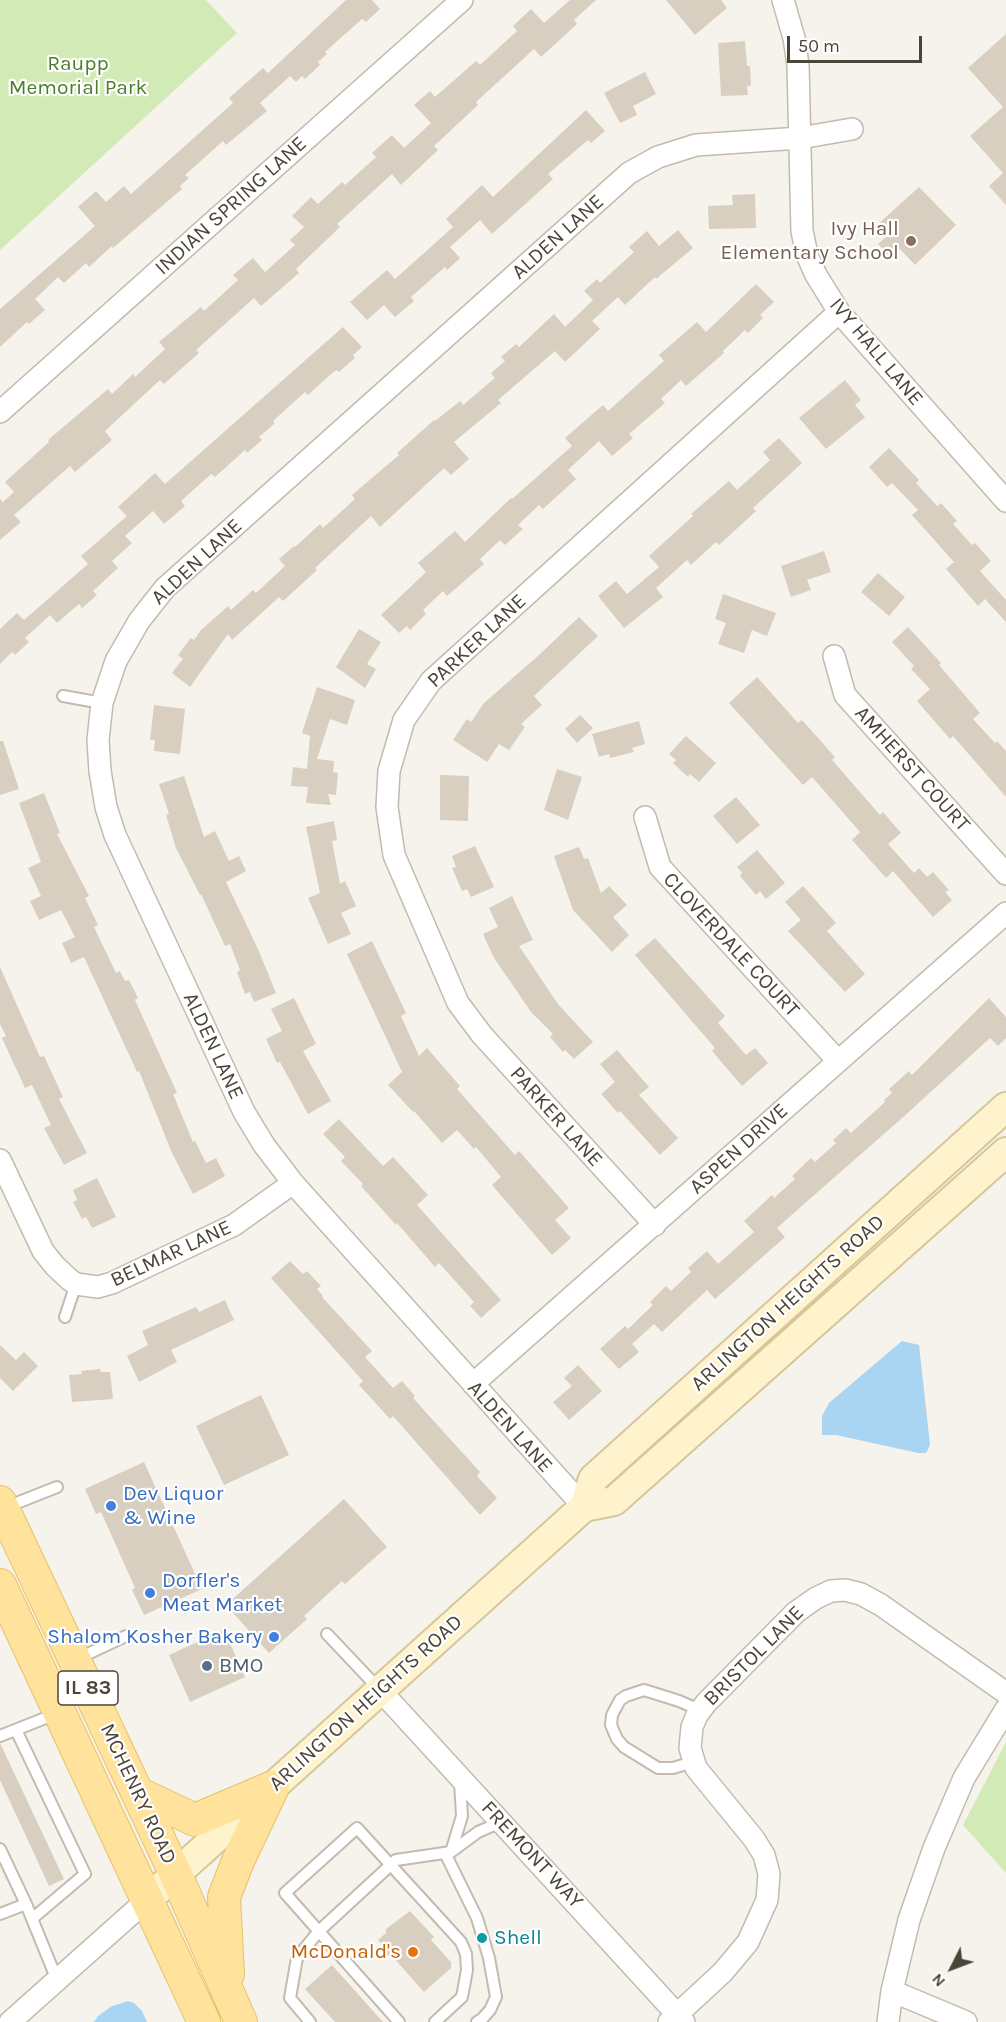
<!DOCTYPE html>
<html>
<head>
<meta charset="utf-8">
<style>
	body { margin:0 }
	#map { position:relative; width:1006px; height:2022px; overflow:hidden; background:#f6f3ec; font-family:Karla,sans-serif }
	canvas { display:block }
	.north { position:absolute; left:922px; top:1938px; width:60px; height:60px; -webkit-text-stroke:4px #fff; paint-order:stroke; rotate:228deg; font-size:16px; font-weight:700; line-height:24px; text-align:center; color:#4b4439 }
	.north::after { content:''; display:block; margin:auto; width:21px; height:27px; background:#4b4439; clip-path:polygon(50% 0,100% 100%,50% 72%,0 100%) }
	.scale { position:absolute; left:787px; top:36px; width:135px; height:27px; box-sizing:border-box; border:3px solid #4b4439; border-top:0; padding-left:8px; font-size:18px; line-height:21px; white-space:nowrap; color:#4b4439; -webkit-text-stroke:4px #fff; paint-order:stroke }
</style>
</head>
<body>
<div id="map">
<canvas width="1006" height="2022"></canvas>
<div class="north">N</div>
<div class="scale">50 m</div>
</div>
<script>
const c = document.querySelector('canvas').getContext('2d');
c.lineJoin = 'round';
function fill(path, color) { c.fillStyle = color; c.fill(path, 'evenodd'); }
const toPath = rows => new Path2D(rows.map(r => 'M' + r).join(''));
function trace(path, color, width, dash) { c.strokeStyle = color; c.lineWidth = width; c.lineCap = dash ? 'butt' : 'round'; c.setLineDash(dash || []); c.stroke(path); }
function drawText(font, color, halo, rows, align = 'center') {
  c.font = font + ' Karla,sans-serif'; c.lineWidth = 4.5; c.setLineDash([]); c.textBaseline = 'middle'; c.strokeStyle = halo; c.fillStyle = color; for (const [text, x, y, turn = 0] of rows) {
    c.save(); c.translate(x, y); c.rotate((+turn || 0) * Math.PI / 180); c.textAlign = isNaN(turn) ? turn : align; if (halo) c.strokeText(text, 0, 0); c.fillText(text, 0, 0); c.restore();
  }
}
const green = toPath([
	[0,0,206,0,237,33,0,250],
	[1006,1742,1006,1873,963,1825]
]);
const water = toPath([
	[902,1341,919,1345,930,1445,926,1453,918,1453,836,1435,822,1435,822,1416,829,1403],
	[128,2001,134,2003,142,2011,147,2022,94,2022,98,2016,112,2006]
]);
const building = toPath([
	[346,0,372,0,380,9,366,22,362,19,325,52,327,54,318,62,320,65,305,79,302,76,296,82,290,76,260,103,267,111,226,145,223,141,185,175,189,178,180,186,182,189,113,248,112,246,89,267,86,263,64,283,58,277,35,299,45,310,29,324,27,322,0,347,0,309,95,226,78,207,96,191,106,202,124,186,131,194,233,103,229,98,263,68,268,73],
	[570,0,596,0,574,20,577,24,541,57,534,49,476,102,478,105,434,146,438,150,401,185,392,174,337,224,340,227,296,269,299,273,261,306,254,298,196,350,199,353,164,384,160,380,105,431,112,440,75,472,70,466,14,515,21,522,0,540,0,499,3,502,14,492,5,482,49,442,48,440,108,389,112,394,133,374,135,377,165,349,159,342,201,307,204,311,238,280,233,275,253,258,265,272,295,245,290,240,304,227,292,216,311,197,318,204,342,182,345,185,376,157,372,153,392,135,404,148,431,123,414,105,430,91,435,97,476,61,480,65,517,31,513,26,531,9,544,23],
	[666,0,721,0,727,8,695,35],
	[1006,34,1006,205,989,186,1003,173,970,136,1003,107,968,68],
	[745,41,747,66,750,66,751,86,747,86,748,95,721,96,718,43],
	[645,72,656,94,633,106,637,115,620,123,604,93],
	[586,110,605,131,591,143,588,140,548,174,553,179,492,234,480,220,450,247,460,258,447,270,445,267,411,297,414,301,395,317,384,305,367,320,350,302,387,270,395,279,453,227,446,219,482,185,493,197],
	[919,187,956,225,915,265,900,249,891,258,878,244,888,235,877,225],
	[755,194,756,228,709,229,708,206,733,205,732,195],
	[678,230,693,248,656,279,655,277,625,305,618,297,592,321,600,329,565,362,555,351,498,400,501,403,454,442,469,459,451,475,444,468,380,527,371,516,315,568,317,570,283,601,279,597,232,640,228,634,190,687,172,673,183,659,178,655,191,638,194,640,201,630,228,606,231,610,253,590,256,593,285,566,279,559,294,546,295,547,320,524,323,528,355,499,352,495,399,455,397,453,434,420,435,421,460,401,463,405,495,378,491,373,505,361,501,357,516,344,519,347,554,314,565,327,593,300,584,291,597,279,600,283,634,252,629,247,647,231,659,246],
	[756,284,774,302,760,315,763,318,748,333,745,330,723,351,724,353,686,386,681,380,661,399,665,403,629,434,633,438,612,456,599,441,568,470,576,479,543,509,539,505,518,525,523,529,505,545,500,540,480,559,484,564,447,596,443,591,423,610,426,614,410,630,407,626,399,633,381,615,426,572,418,563,455,531,465,542,511,498,512,499,572,446,565,438,603,405,608,411,664,361,659,355,697,322,706,332],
	[343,327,362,347,353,355,355,358,339,372,337,370,331,374,308,395,305,392,273,421,275,423,259,437,262,440,247,453,245,450,215,477,211,474,181,501,185,506,164,524,153,511,125,536,132,543,112,561,118,568,93,591,97,595,82,608,79,604,57,623,50,615,25,638,29,642,15,655,12,652,0,664,0,629,17,613,24,620,88,564,81,556,127,516,118,507,155,473,165,484],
	[845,380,861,400,855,405,865,417,826,449,799,418],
	[779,438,802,463,753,508,756,511,719,545,716,542,691,565,687,560,656,588,663,597,624,628,598,596,616,581,627,594,659,567,649,556,693,516,691,514,729,481,737,490,770,460,763,452],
	[889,448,919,480,916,483,937,506,941,503,957,521,953,524,972,545,975,543,991,561,980,571,1006,600,1006,622,985,599,978,606,946,569,954,562,912,515,918,510,892,483,887,487,869,467],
	[824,551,831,572,807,580,811,590,791,597,781,566],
	[878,573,905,597,889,616,861,592],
	[723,594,776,613,767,636,752,630,744,653,718,644,726,623,715,619],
	[579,617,598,636,534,696,542,705,521,724,525,727,509,750,499,744,487,762,453,740,467,719,471,722,484,703,539,655],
	[908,627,941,663,939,665,980,713,973,719,995,743,997,741,1006,751,1006,797,953,736,950,739,917,701,930,689,911,669,914,666,892,642],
	[359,629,381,642,367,664,376,669,365,688,336,667],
	[757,677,798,723,802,720,835,757,832,760,880,815,883,812,901,833,888,844,914,873,919,868,927,877,933,872,949,890,945,892,952,900,933,917,893,871,886,878,852,840,860,832,812,777,803,785,729,703],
	[317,687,355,700,347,725,330,719,317,759,334,761,333,772,338,773,336,795,328,794,331,805,306,803,308,787,291,786,293,767,307,769,310,736,302,733],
	[154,705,185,709,180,754,154,751,155,740,150,740],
	[580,715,593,728,577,743,565,729],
	[639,721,645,744,632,748,634,752,610,758,609,754,599,757,592,734],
	[686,736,716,763,699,782,690,774,688,777,673,763,676,760,669,754],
	[0,741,3,741,19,789,0,795],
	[557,769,582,777,568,820,544,810],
	[440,775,469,776,468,821,440,820],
	[184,776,204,837,215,831,229,861,239,856,246,871,226,882,258,949,276,993,254,1002,250,992,245,994,237,972,240,970,230,944,225,946,201,894,200,895,176,848,166,815,169,814,159,784],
	[44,793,60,833,57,834,89,896,85,898,98,925,94,927,116,973,120,971,125,981,129,980,138,998,135,1000,177,1093,173,1094,193,1142,195,1141,206,1163,216,1158,225,1176,193,1194,172,1153,139,1071,137,1072,84,957,71,963,62,943,75,937,61,910,39,920,30,901,41,896,28,868,41,862,19,803],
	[736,797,760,825,737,844,713,816],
	[334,821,337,840,332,841,340,884,345,881,356,906,341,913,351,934,328,944,308,898,320,893,306,827],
	[475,846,494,887,471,897,467,889,462,891,452,868,456,867,452,856],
	[579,847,584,859,588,858,601,893,609,886,627,905,613,917,629,935,612,952,573,910,554,856],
	[757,850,785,883,766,899,760,891,756,895,740,876,742,873,737,867],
	[803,886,836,923,827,931,865,974,845,992,788,931,801,920,785,902],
	[512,896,533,940,519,946,558,1004,593,1042,574,1059,565,1050,563,1052,550,1037,553,1034,531,1012,494,958,483,934,498,927,489,908],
	[655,938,725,1016,718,1023,746,1055,755,1048,768,1063,742,1086,712,1051,715,1048,635,955],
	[372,941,406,1013,401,1016,419,1056,427,1048,460,1086,457,1089,515,1155,519,1151,569,1208,555,1220,571,1238,552,1255,492,1185,501,1177,476,1147,474,1149,457,1130,442,1143,414,1111,413,1112,388,1085,402,1072,347,954],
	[0,967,40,1057,44,1056,63,1097,59,1099,87,1153,64,1165,44,1128,51,1125,32,1085,25,1088,2,1038,6,1036,0,1024],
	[294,998,316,1044,303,1051,331,1101,308,1114,280,1062,277,1063,266,1039,282,1031,271,1009],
	[989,998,1006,1017,1006,1038,998,1046,990,1038,901,1119,804,1204,777,1228,785,1237,715,1299,707,1290,662,1332,654,1324,632,1344,639,1352,619,1369,600,1349,625,1326,628,1329,653,1305,650,1302,666,1286,671,1291,691,1272,688,1268,707,1251,718,1264,754,1232,744,1221,772,1195,774,1198,795,1179,792,1176,811,1158,815,1162,836,1143,833,1140,846,1128,851,1133,885,1102,884,1100,892,1093,889,1089,909,1071,912,1075],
	[617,1050,649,1087,639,1095,678,1138,660,1155,620,1111,618,1113,601,1094,615,1082,600,1064],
	[339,1119,383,1166,393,1157,428,1195,417,1205,501,1300,481,1318,470,1306,474,1302,439,1263,435,1267,397,1223,396,1225,361,1186,363,1184,341,1161,345,1157,323,1134],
	[97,1178,116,1217,92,1228,86,1217,82,1219,73,1202,77,1200,73,1190],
	[290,1261,303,1274,307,1271,321,1286,317,1289,323,1296,322,1297,372,1351,365,1357,393,1388,402,1381,415,1396,413,1398,480,1472,477,1476,497,1498,480,1515,393,1416,390,1419,359,1385,363,1381,271,1278],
	[225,1300,234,1320,171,1350,177,1362,139,1382,127,1356,148,1345,142,1331,196,1307,199,1312],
	[0,1345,16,1360,24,1352,38,1366,13,1391,0,1378],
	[578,1365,602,1391,569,1420,553,1402,572,1386,564,1378],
	[100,1369,101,1372,110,1372,113,1399,72,1402,69,1375,82,1374,81,1371],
	[261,1395,289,1455,224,1485,196,1426],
	[144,1462,202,1589,144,1615,132,1590,135,1588,101,1512,96,1514,85,1489],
	[344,1499,387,1547,345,1584,342,1581,304,1616,307,1619,269,1653,226,1605],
	[224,1630,245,1677,190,1702,169,1655],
	[0,1743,64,1879,49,1886,0,1780],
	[410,1911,434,1937,431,1940,451,1962,451,1968,424,1992,392,1956,385,1955,385,1948,378,1940,386,1933,386,1929],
	[332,1965,383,2022,335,2022,305,1989]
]);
const lane = toPath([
	[63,696,102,703],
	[65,1317,76,1284],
	[4,1508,57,1487],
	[327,1634,379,1689],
	[77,1659,126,1636],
	[16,1730,85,1874,33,1918],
	[0,1736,58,1713],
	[693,1762,673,1768,658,1768,624,1747,617,1739,611,1725,612,1715,620,1700,626,1696,644,1690,679,1701,700,1710],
	[0,1849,26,1904,57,1980],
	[451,1852,462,1816,460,1782],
	[445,1853,477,1918,489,1958,496,1997,490,2010,482,2019,477,2022],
	[0,1914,26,1904],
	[310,2022,290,1998,297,1958,319,1931,396,1860,451,1852,478,1832,501,1822],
	[399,2022,285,1893,357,1828,461,1942,466,1954,467,1970,462,1997,435,2022]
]);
const street = toPath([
	[783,0,794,38,798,65,802,231,807,255,816,275,839,312,1006,501],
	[0,412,462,0],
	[834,656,845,695,1006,874],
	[645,817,660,867,838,1061],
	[0,1160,43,1251,55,1266,70,1280,76,1284,98,1287,112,1283,234,1225,293,1183],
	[655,1225,482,1035,458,1003,394,855,387,807,389,771,404,720,431,681,839,312],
	[473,1384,1006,913],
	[584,1507,293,1183,264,1145,244,1112,115,835,106,807,100,771,98,740,102,703,116,661,139,621,165,588,629,173,658,157,696,145,800,138,852,129],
	[379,1689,684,2022],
	[892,1991,966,2022],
	[10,2022,148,1899],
	[669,2022,723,1972,748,1942,767,1900,769,1874,764,1855,754,1839,696,1768,690,1748,692,1727,697,1715,706,1703,796,1612,816,1598,831,1591,845,1590,861,1594,881,1605,1006,1693],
	[888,2022,892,1991,909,1920,934,1848,964,1778,1006,1709]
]);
const secondary = toPath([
	[584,1507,593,1479,1006,1107],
	[148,1899,584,1507,614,1501,1006,1152]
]);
const primary = toPath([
	[0,1502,176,1875,241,2022],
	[0,1585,204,2022],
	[138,1793,195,1820,273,1787],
	[228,1974,224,1897,238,1861,273,1787]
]);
const markers = [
	[911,241,6,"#8d6e63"],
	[111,1506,6,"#3f7fe0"],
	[150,1593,6,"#3f7fe0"],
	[274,1637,6,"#3f7fe0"],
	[207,1666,6,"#5c6f8a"],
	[482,1938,6,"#0f9aa8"],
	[413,1952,6,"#e8710a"]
];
const shields = [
	[88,1688,60]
];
const shieldNames = [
	["IL 83",88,1688]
];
const parkNames = [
	["Raupp",78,64],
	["Memorial Park",78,88]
];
const streetNames = [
	["INDIAN SPRING LANE",231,206,-42],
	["ALDEN LANE",558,237,-42],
	["IVY HALL LANE",876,352,50],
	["ALDEN LANE",197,562,-43],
	["PARKER LANE",477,641,-43],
	["AMHERST COURT",912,769,48],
	["CLOVERDALE COURT",731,945,47],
	["ALDEN LANE",213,1046,65],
	["PARKER LANE",556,1117,48],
	["ASPEN DRIVE",739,1149,-42],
	["BELMAR LANE",171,1254,-25],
	["ARLINGTON HEIGHTS ROAD",788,1303,-42],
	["ALDEN LANE",510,1427,48],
	["BRISTOL LANE",754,1656,-45],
	["ARLINGTON HEIGHTS ROAD",366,1703,-42],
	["MCHENRY ROAD",138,1794,65],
	["FREMONT WAY",532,1855,47]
];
const educationNames = [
	["Ivy Hall",899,229],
	["Elementary School",899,253]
];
const shopNames = [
	["Dev Liquor",123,1494],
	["& Wine",123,1518],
	["Dorfler's",162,1581],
	["Meat Market",162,1605],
	["Shalom Kosher Bakery",262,1637,"right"]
];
const serviceNames = [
	["BMO",219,1666]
];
const cultureNames = [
	["Shell",494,1938]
];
const foodNames = [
	["McDonald's",401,1952]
];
fill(green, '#d2eab5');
fill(water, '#a9d4f2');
fill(building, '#d8cfc1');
trace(lane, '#c2bbae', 14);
trace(street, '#c2bbae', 24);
trace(secondary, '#d6c79b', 32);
trace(primary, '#e6c16a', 34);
trace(lane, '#fff', 10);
trace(street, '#fff', 21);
trace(secondary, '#fff3cd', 28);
trace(primary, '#ffe39c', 32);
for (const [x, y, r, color] of markers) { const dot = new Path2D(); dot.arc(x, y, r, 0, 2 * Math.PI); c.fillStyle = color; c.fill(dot); trace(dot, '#fff', 2); }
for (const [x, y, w] of shields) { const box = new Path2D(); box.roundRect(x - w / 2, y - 17, w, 34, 4.5); c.fillStyle = '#fff'; c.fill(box); trace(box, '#4b4439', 1.5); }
drawText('bold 20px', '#4b4439', null, shieldNames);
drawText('21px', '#4a7f2a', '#fff', parkNames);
drawText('21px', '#4b4439', '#fff', streetNames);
drawText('21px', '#785e54', '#fff', educationNames, 'right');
drawText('21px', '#366cbe', '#fff', shopNames, 'left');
drawText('21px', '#4e5e75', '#fff', serviceNames, 'left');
drawText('21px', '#0d838f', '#fff', cultureNames, 'left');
drawText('21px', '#c56008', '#fff', foodNames, 'right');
</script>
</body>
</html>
